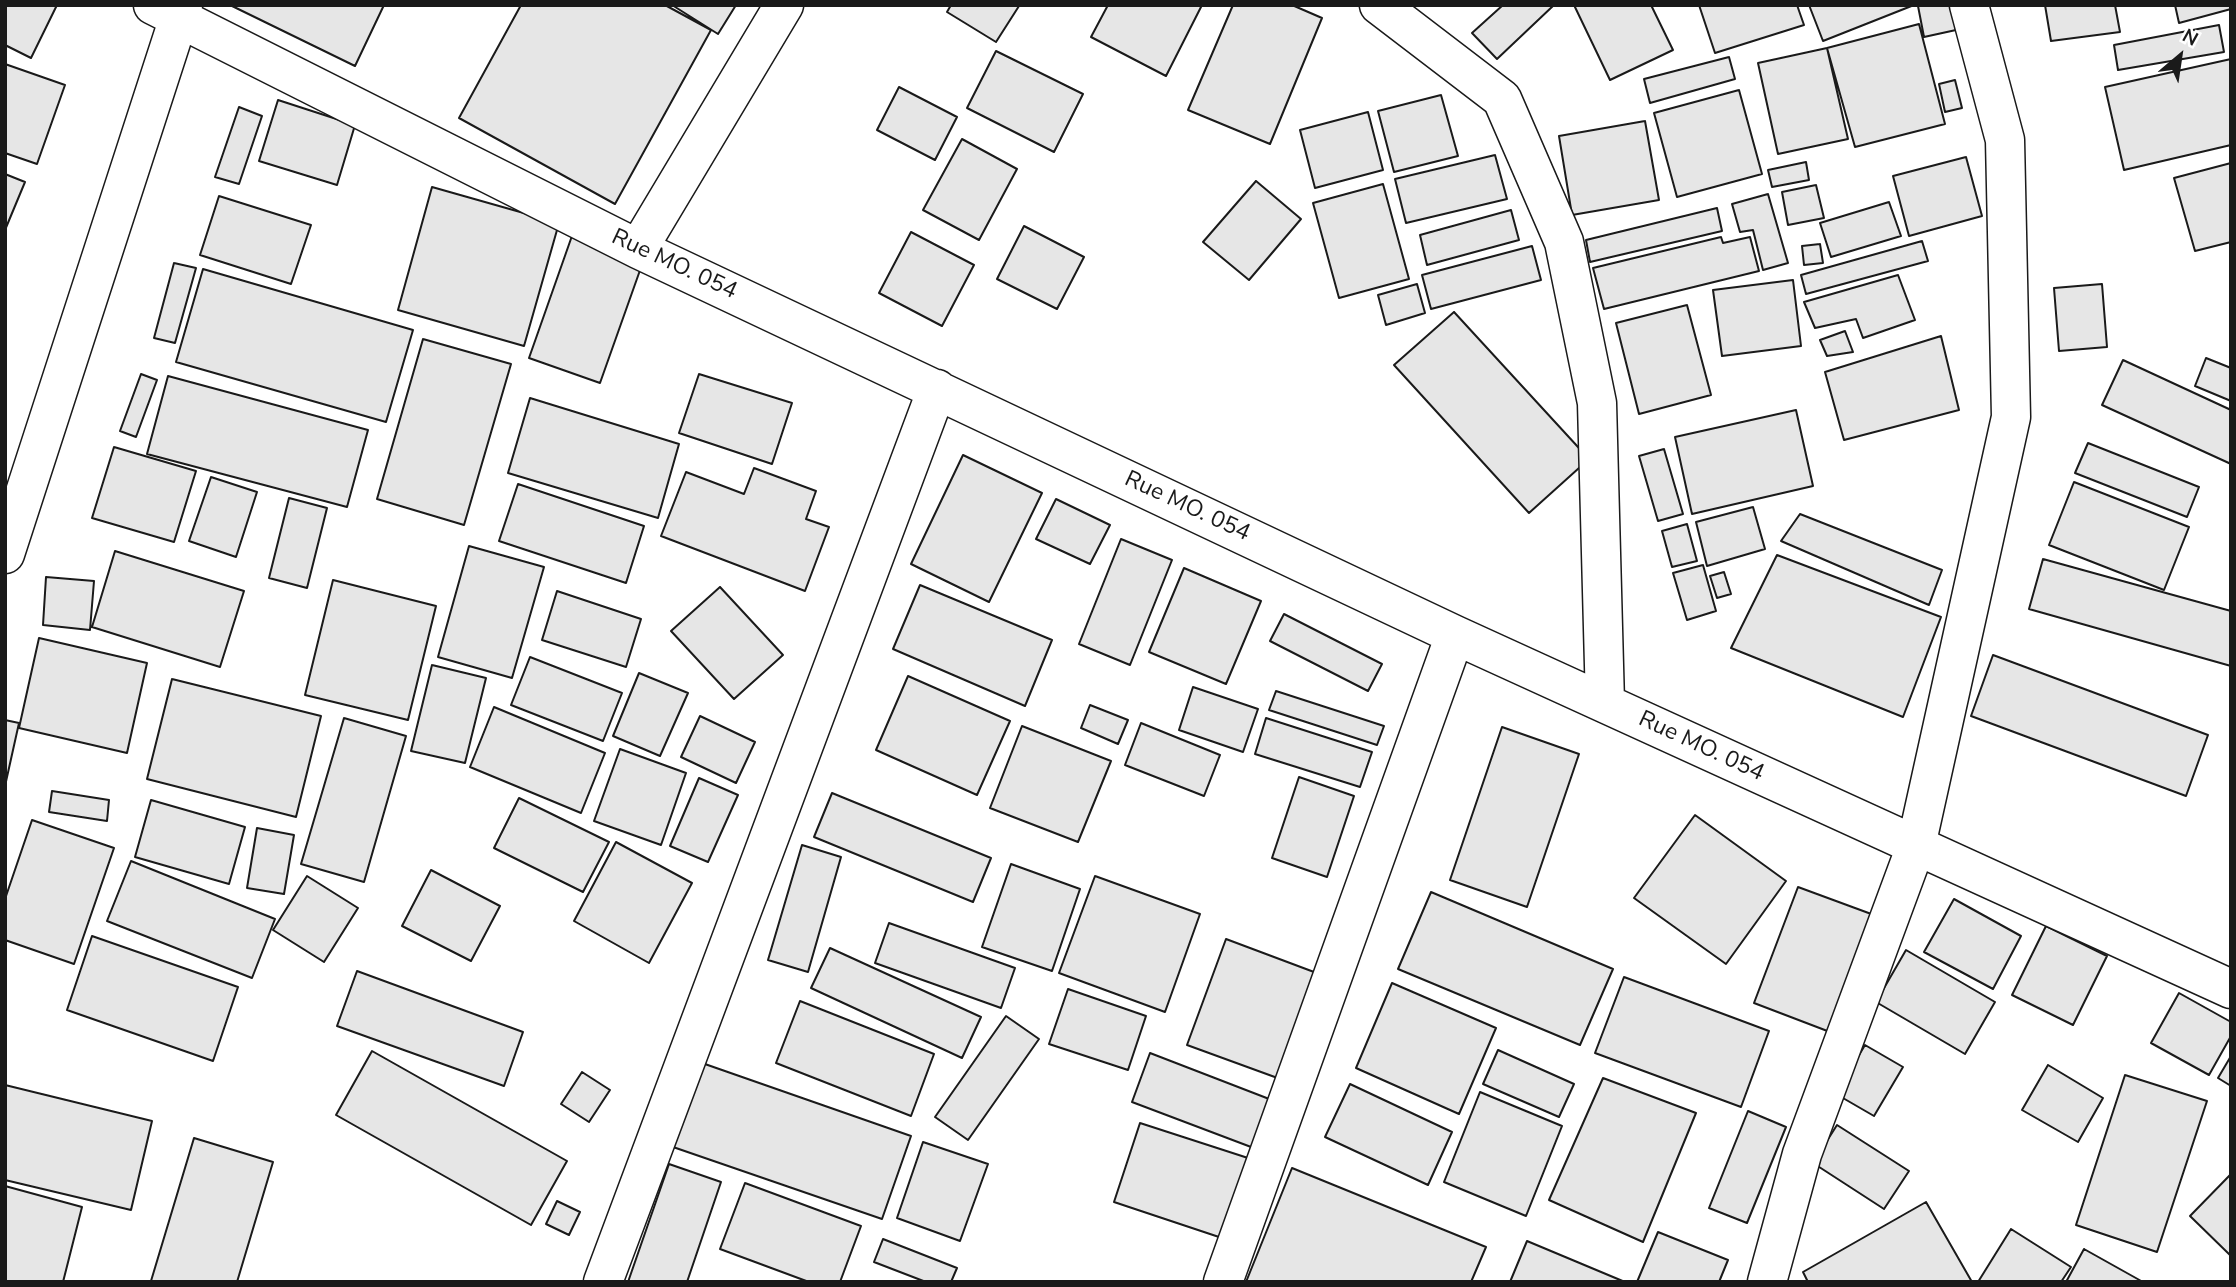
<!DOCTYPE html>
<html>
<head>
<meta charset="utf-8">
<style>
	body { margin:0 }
	#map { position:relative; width:2236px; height:1287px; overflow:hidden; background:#fff; font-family:"Nunito Sans",sans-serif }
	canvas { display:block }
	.frame { position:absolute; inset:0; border:7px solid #1a1a1a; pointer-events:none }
	.north { position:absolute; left:2145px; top:21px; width:70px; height:70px; -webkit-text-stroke:5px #fff; paint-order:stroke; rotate:29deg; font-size:19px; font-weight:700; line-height:28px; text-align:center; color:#1a1a1a }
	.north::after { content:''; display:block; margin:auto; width:24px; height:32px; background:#1a1a1a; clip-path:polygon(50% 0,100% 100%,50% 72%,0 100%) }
</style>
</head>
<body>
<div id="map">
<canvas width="2236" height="1287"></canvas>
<div class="frame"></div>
<div class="north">N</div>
</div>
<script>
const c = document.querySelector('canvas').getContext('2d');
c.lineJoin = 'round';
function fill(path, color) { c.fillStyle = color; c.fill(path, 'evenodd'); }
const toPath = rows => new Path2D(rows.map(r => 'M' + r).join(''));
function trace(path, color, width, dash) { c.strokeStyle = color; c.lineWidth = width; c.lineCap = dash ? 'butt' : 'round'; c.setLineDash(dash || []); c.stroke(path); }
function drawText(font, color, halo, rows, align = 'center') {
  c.font = font + ' "Nunito Sans",sans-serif'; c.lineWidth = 5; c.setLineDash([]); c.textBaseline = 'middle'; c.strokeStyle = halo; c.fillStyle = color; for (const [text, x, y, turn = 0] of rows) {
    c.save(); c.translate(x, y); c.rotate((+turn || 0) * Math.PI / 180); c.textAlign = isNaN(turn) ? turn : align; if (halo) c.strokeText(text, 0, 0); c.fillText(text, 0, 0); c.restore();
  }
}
const building = toPath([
	[5,5,57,5,31,58,5,45,5,5],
	[230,5,384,5,355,66,230,5],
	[521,5,665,5,711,30,615,204,459,118,521,5],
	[672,5,736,5,718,34,672,5],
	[951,5,1017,5,1019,6,996,42,947,12,951,5],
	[1108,5,1202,5,1166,76,1091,37,1108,5],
	[1233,5,1292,5,1322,18,1270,144,1188,110,1233,5],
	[1503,5,1554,5,1497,59,1472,33,1503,5],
	[1574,5,1651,5,1673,50,1610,80,1574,5],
	[1699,5,1797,5,1804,25,1715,53,1699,5],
	[1809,5,1914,5,1823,41,1809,5],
	[1951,5,1956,30,1924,37,1918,6,1951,5],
	[2045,5,2115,5,2120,32,2051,41,2045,5],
	[2175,5,2231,5,2231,9,2179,23,2175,5],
	[1919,24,1945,124,1855,147,1827,48,1919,24],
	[2219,25,2224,52,2118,70,2114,45,2219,25],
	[1827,48,1848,139,1778,154,1758,63,1827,48],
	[996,51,1083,94,1054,152,967,108,996,51],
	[1729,57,1735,79,1650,103,1644,79,1729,57],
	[2231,59,2231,145,2124,170,2105,87,2231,59],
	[5,64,65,85,37,164,5,153,5,64],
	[1955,80,1962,108,1945,112,1939,84,1955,80],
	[899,87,957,117,935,160,877,130,899,87],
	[1739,90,1762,174,1677,197,1654,113,1739,90],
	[1441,95,1458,156,1394,172,1378,111,1441,95],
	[278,100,355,125,337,185,259,161,278,100],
	[239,107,262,116,239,184,215,177,239,107],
	[1368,112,1383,170,1315,188,1300,130,1368,112],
	[1645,121,1659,200,1572,215,1559,136,1645,121],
	[962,139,1017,169,979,240,923,210,962,139],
	[1495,155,1507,199,1406,223,1395,179,1495,155],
	[1966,157,1982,216,1909,236,1893,176,1966,157],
	[1806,162,1809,180,1772,187,1768,170,1806,162],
	[2231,163,2231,242,2195,251,2174,178,2231,163],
	[5,174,25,182,5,230,5,174],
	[1256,181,1301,219,1249,280,1203,242,1256,181],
	[1383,184,1409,279,1339,298,1313,203,1383,184],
	[1816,185,1824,218,1788,225,1782,192,1816,185],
	[432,187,559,223,524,346,398,310,432,187],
	[1768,194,1788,263,1763,270,1753,230,1740,232,1732,204,1768,194],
	[219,196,311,225,291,284,200,255,219,196],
	[1889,202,1901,236,1831,257,1820,223,1889,202],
	[1717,208,1722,231,1590,262,1586,240,1717,208],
	[1511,210,1519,240,1427,265,1420,235,1511,210],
	[1024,226,1084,257,1057,309,997,279,1024,226],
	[911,232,974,265,942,326,879,293,911,232],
	[573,233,644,259,600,383,529,358,573,233],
	[1721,237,1723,243,1750,237,1759,271,1604,309,1593,268,1721,237],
	[1922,241,1928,261,1806,294,1801,275,1922,241],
	[1820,244,1823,263,1804,265,1802,246,1820,244],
	[1532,246,1541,280,1431,309,1422,275,1532,246],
	[174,263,196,268,175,343,154,338,174,263],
	[203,269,413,330,386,422,176,362,203,269],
	[1898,275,1915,320,1863,338,1856,319,1815,328,1804,302,1898,275],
	[1793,280,1801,346,1722,356,1713,290,1793,280],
	[1417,284,1425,313,1386,325,1378,295,1417,284],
	[2102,284,2107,347,2059,351,2054,288,2102,284],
	[1687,305,1711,395,1639,414,1616,323,1687,305],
	[1454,312,1589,459,1529,513,1394,365,1454,312],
	[1845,331,1853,352,1827,356,1820,340,1845,331],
	[1941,336,1959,410,1844,440,1825,372,1941,336],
	[423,339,511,364,464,525,377,499,423,339],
	[2206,358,2231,368,2231,401,2195,386,2206,358],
	[2123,360,2231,410,2231,464,2102,405,2123,360],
	[141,374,157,380,136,437,120,431,141,374],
	[699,374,792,403,772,464,679,433,699,374],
	[168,376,368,430,347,507,147,454,168,376],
	[530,398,679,444,658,518,508,473,530,398],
	[1796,410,1813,486,1692,514,1675,437,1796,410],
	[2088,443,2199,487,2187,517,2075,473,2088,443],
	[114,447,196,471,174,542,92,518,114,447],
	[1664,449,1683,514,1658,521,1639,456,1664,449],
	[963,455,1042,493,989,602,911,564,963,455],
	[754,468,816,491,806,519,829,527,805,591,661,536,686,472,744,494,754,468],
	[211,477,257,492,236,557,189,541,211,477],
	[2074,482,2189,527,2164,590,2049,545,2074,482],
	[518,484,644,526,626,583,499,541,518,484],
	[289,498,327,508,307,588,269,578,289,498],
	[1056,499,1110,525,1090,564,1036,539,1056,499],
	[1753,507,1765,549,1707,566,1696,522,1753,507],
	[1800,514,1942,570,1929,605,1781,541,1800,514],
	[1687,524,1697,561,1672,567,1662,531,1687,524],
	[1121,539,1172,560,1130,665,1079,644,1121,539],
	[469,546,544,567,512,678,438,657,469,546],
	[115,551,244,591,220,667,92,627,115,551],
	[1777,555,1941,617,1903,717,1731,648,1777,555],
	[2043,559,2231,611,2231,666,2029,609,2043,559],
	[1703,565,1716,611,1687,620,1673,573,1703,565],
	[1184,568,1261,601,1226,684,1149,652,1184,568],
	[1724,572,1731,594,1717,598,1710,576,1724,572],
	[46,577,94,581,90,630,43,625,46,577],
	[333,580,436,606,408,720,305,695,333,580],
	[920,585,1052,640,1025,706,893,649,920,585],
	[720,587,783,655,734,699,671,631,720,587],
	[557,591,641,619,626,667,542,640,557,591],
	[1284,614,1382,664,1368,691,1270,641,1284,614],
	[39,638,147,663,127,753,19,728,39,638],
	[1993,655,2208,735,2186,796,1971,716,1993,655],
	[530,657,622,693,603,741,511,705,530,657],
	[432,665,486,678,465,763,411,751,432,665],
	[639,673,688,693,660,756,613,736,639,673],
	[908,676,1010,721,977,795,876,750,908,676],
	[172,679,321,716,296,817,147,779,172,679],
	[1193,687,1258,709,1243,752,1179,730,1193,687],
	[1276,691,1384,726,1377,745,1269,710,1276,691],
	[1090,705,1128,720,1118,744,1081,728,1090,705],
	[494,707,605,753,581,813,470,767,494,707],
	[700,716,755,742,736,783,681,757,700,716],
	[344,718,406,736,364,882,301,864,344,718],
	[1266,718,1372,752,1360,787,1255,754,1266,718],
	[5,720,19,723,5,786,5,720],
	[1141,723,1220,755,1204,796,1125,765,1141,723],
	[1022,726,1111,761,1078,842,990,808,1022,726],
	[1502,727,1579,754,1527,907,1450,880,1502,727],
	[620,749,686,773,661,845,594,821,620,749],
	[1299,777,1354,796,1327,877,1272,858,1299,777],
	[699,778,738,795,708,862,670,846,699,778],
	[52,791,109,800,107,821,49,812,52,791],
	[832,793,991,858,973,902,814,837,832,793],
	[519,798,609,842,583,892,494,848,519,798],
	[151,800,245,827,229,884,135,857,151,800],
	[1695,815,1786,881,1726,964,1634,898,1695,815],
	[32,820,114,848,74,964,5,940,5,899,32,820],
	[257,828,294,835,284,894,247,888,257,828],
	[616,842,692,883,649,963,574,921,616,842],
	[802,845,841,857,808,972,768,960,802,845],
	[131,861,275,919,252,978,107,921,131,861],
	[1011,864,1080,889,1052,971,982,947,1011,864],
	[431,870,500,906,471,961,402,926,431,870],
	[307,876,358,908,324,962,273,930,307,876],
	[1095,876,1200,914,1165,1012,1059,973,1095,876],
	[1798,887,1874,915,1830,1032,1754,1003,1798,887],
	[1431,892,1613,969,1580,1045,1398,969,1431,892],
	[1954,899,2021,936,1993,989,1924,952,1954,899],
	[889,923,1015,968,1001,1008,875,963,889,923],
	[2046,926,2107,956,2073,1025,2012,995,2046,926],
	[92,936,238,987,213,1061,67,1010,92,936],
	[1226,939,1322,975,1283,1080,1187,1045,1226,939],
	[830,948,981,1017,962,1058,811,988,830,948],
	[1906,950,1995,1002,1965,1054,1876,1002,1906,950],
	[357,971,523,1032,504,1086,337,1026,357,971],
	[1624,977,1769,1031,1741,1107,1595,1053,1624,977],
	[1392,983,1496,1028,1459,1114,1356,1068,1392,983],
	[1068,989,1146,1016,1128,1070,1049,1044,1068,989],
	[2179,993,2231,1022,2231,1036,2209,1075,2151,1043,2179,993],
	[800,1001,934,1054,911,1116,776,1063,800,1001],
	[1006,1016,1039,1039,968,1140,935,1117,1006,1016],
	[1865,1045,1903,1067,1874,1116,1836,1094,1865,1045],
	[1498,1050,1574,1084,1559,1117,1483,1084,1498,1050],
	[372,1051,567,1161,531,1225,336,1115,372,1051],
	[1150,1053,1277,1102,1259,1150,1132,1102,1150,1053],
	[2231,1056,2231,1086,2218,1078,2231,1056],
	[702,1063,911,1136,882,1219,673,1147,702,1063],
	[2048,1065,2103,1098,2078,1142,2022,1110,2048,1065],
	[582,1072,610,1090,589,1122,561,1104,582,1072],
	[2125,1075,2207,1101,2157,1252,2076,1225,2125,1075],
	[1603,1078,1696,1113,1643,1242,1549,1200,1603,1078],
	[1350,1084,1452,1132,1428,1185,1325,1137,1350,1084],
	[5,1085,152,1121,131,1210,5,1180,5,1085],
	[1480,1092,1562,1126,1526,1216,1444,1182,1480,1092],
	[1748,1111,1786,1127,1747,1223,1709,1208,1748,1111],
	[1140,1123,1248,1158,1222,1238,1114,1202,1140,1123],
	[1837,1125,1909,1171,1884,1209,1813,1163,1837,1125],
	[194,1138,273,1162,237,1282,151,1281,194,1138],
	[923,1142,988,1164,960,1241,897,1218,923,1142],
	[669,1164,721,1182,687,1282,628,1282,669,1164],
	[1292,1168,1486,1247,1471,1282,1246,1282,1292,1168],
	[2231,1174,2231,1256,2190,1216,2231,1174],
	[745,1183,861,1226,840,1282,809,1282,720,1249,745,1183],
	[5,1186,82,1207,63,1282,5,1282,5,1186],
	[557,1201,580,1212,569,1235,546,1224,557,1201],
	[1926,1202,1972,1282,1808,1282,1803,1272,1926,1202],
	[2011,1229,2071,1267,2061,1282,1978,1282,2011,1229],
	[1658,1232,1728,1260,1719,1282,1637,1282,1658,1232],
	[883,1239,957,1268,951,1282,926,1282,874,1262,883,1239],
	[1527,1241,1625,1282,1510,1282,1527,1241],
	[2084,1249,2143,1282,2066,1282,2084,1249]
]);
const street = toPath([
	[153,5,638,249,1455,635,2231,989],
	[1379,5,1502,99,1564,242,1597,403,1605,703],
	[638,249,784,5],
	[5,554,183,5],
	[603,1282,937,389],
	[1223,1282,1455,635],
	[1767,1282,1802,1154,1916,846,2011,417,2005,140,1969,5]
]);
const streetNames = [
	["Rue MO. 054",674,265,25],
	["Rue MO. 054",1187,507,25],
	["Rue MO. 054",1701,747,25]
];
fill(building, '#e6e6e6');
trace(building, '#1a1a1a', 2);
trace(street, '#1a1a1a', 41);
trace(street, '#fff', 38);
drawText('23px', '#1a1a1a', '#fff', streetNames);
</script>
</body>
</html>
